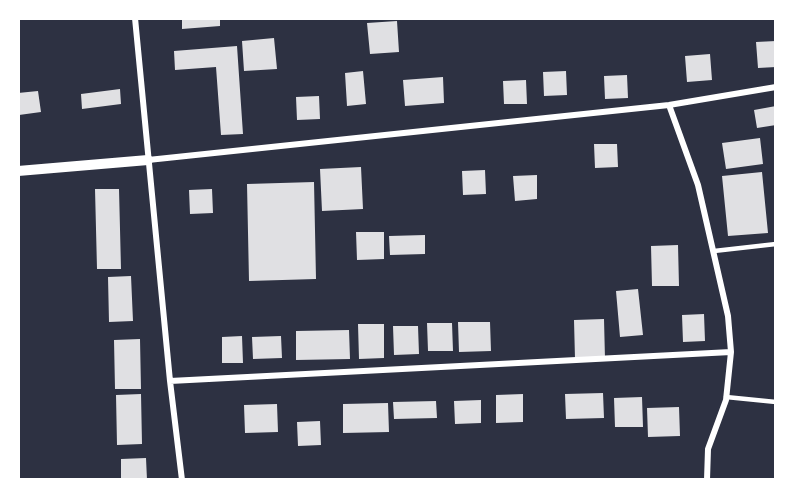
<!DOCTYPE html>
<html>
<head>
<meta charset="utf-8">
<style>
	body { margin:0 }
	#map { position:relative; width:794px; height:498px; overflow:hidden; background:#2d3142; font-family:Ubuntu,sans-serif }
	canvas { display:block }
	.frame { position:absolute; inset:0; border:20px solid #fff; pointer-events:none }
</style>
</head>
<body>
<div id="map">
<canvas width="794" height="498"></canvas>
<div class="frame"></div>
</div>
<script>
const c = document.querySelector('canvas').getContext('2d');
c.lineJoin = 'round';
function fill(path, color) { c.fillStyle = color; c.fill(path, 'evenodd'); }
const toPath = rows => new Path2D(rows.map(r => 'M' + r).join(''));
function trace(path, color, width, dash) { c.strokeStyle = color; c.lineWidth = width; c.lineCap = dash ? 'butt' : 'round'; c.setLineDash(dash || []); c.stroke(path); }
const building = toPath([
	[182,18,220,18,220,26,182,29],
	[397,21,399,52,370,54,367,23],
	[274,38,277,69,244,71,242,41],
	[776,41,776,67,758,68,756,42],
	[237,46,243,134,221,135,216,67,175,70,174,51],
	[710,54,712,80,687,82,685,56],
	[363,71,366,104,347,106,345,73],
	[566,71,567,95,544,96,543,72],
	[627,75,628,98,605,99,604,76],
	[443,77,444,103,405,106,403,80],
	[526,80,527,104,504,104,503,81],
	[120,89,121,104,82,109,81,94],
	[38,91,41,112,19,115,18,93],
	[319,96,320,119,297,120,296,97],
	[776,106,776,125,757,128,754,110],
	[760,138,763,164,726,169,722,143],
	[594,144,617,144,618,167,595,168],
	[361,167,363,209,322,211,320,169],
	[485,170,486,194,463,195,462,171],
	[762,172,768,233,728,236,722,176],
	[537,175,537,199,515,201,513,176],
	[314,182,316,279,249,281,247,184],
	[95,189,119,189,121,269,97,269],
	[212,189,213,213,190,214,189,190],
	[356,232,384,232,384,259,357,260],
	[425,235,425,254,390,255,389,236],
	[678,245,679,286,652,286,651,246],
	[131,276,133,321,109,322,108,277],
	[638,289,643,335,620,337,616,291],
	[704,314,705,341,683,342,682,315],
	[604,319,605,359,575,359,574,320],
	[458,322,490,322,491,351,459,352],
	[427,323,452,323,453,351,428,351],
	[358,324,384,324,384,358,359,359],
	[393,326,418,326,419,354,394,355],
	[349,330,350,359,296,360,296,331],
	[242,336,243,363,222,363,222,337],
	[281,336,282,358,253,359,252,337],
	[140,339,141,389,115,389,114,340],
	[603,393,604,418,566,419,565,394],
	[141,394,142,444,117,445,116,395],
	[523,394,523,422,496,423,496,395],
	[642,397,643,427,615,427,614,398],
	[481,400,481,423,455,424,454,401],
	[436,401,437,418,394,419,393,402],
	[388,403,389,432,343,433,343,404],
	[277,404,278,432,245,433,244,405],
	[679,407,680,436,648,437,647,408],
	[320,421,321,445,298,446,297,422],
	[146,458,147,480,121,480,121,459]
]);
const service = toPath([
	[714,251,776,244],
	[726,397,776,402]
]);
const minor = toPath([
	[135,18,170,381,182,480],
	[669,105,698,185,728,316,731,352,726,400,708,449,707,480],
	[148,160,669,105,776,87],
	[170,381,731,352]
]);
const tertiary = toPath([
	[18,171,148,160]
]);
fill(building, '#e0e0e3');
trace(service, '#fff', 4.5);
trace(minor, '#fff', 6);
trace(tertiary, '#fff', 10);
</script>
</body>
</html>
